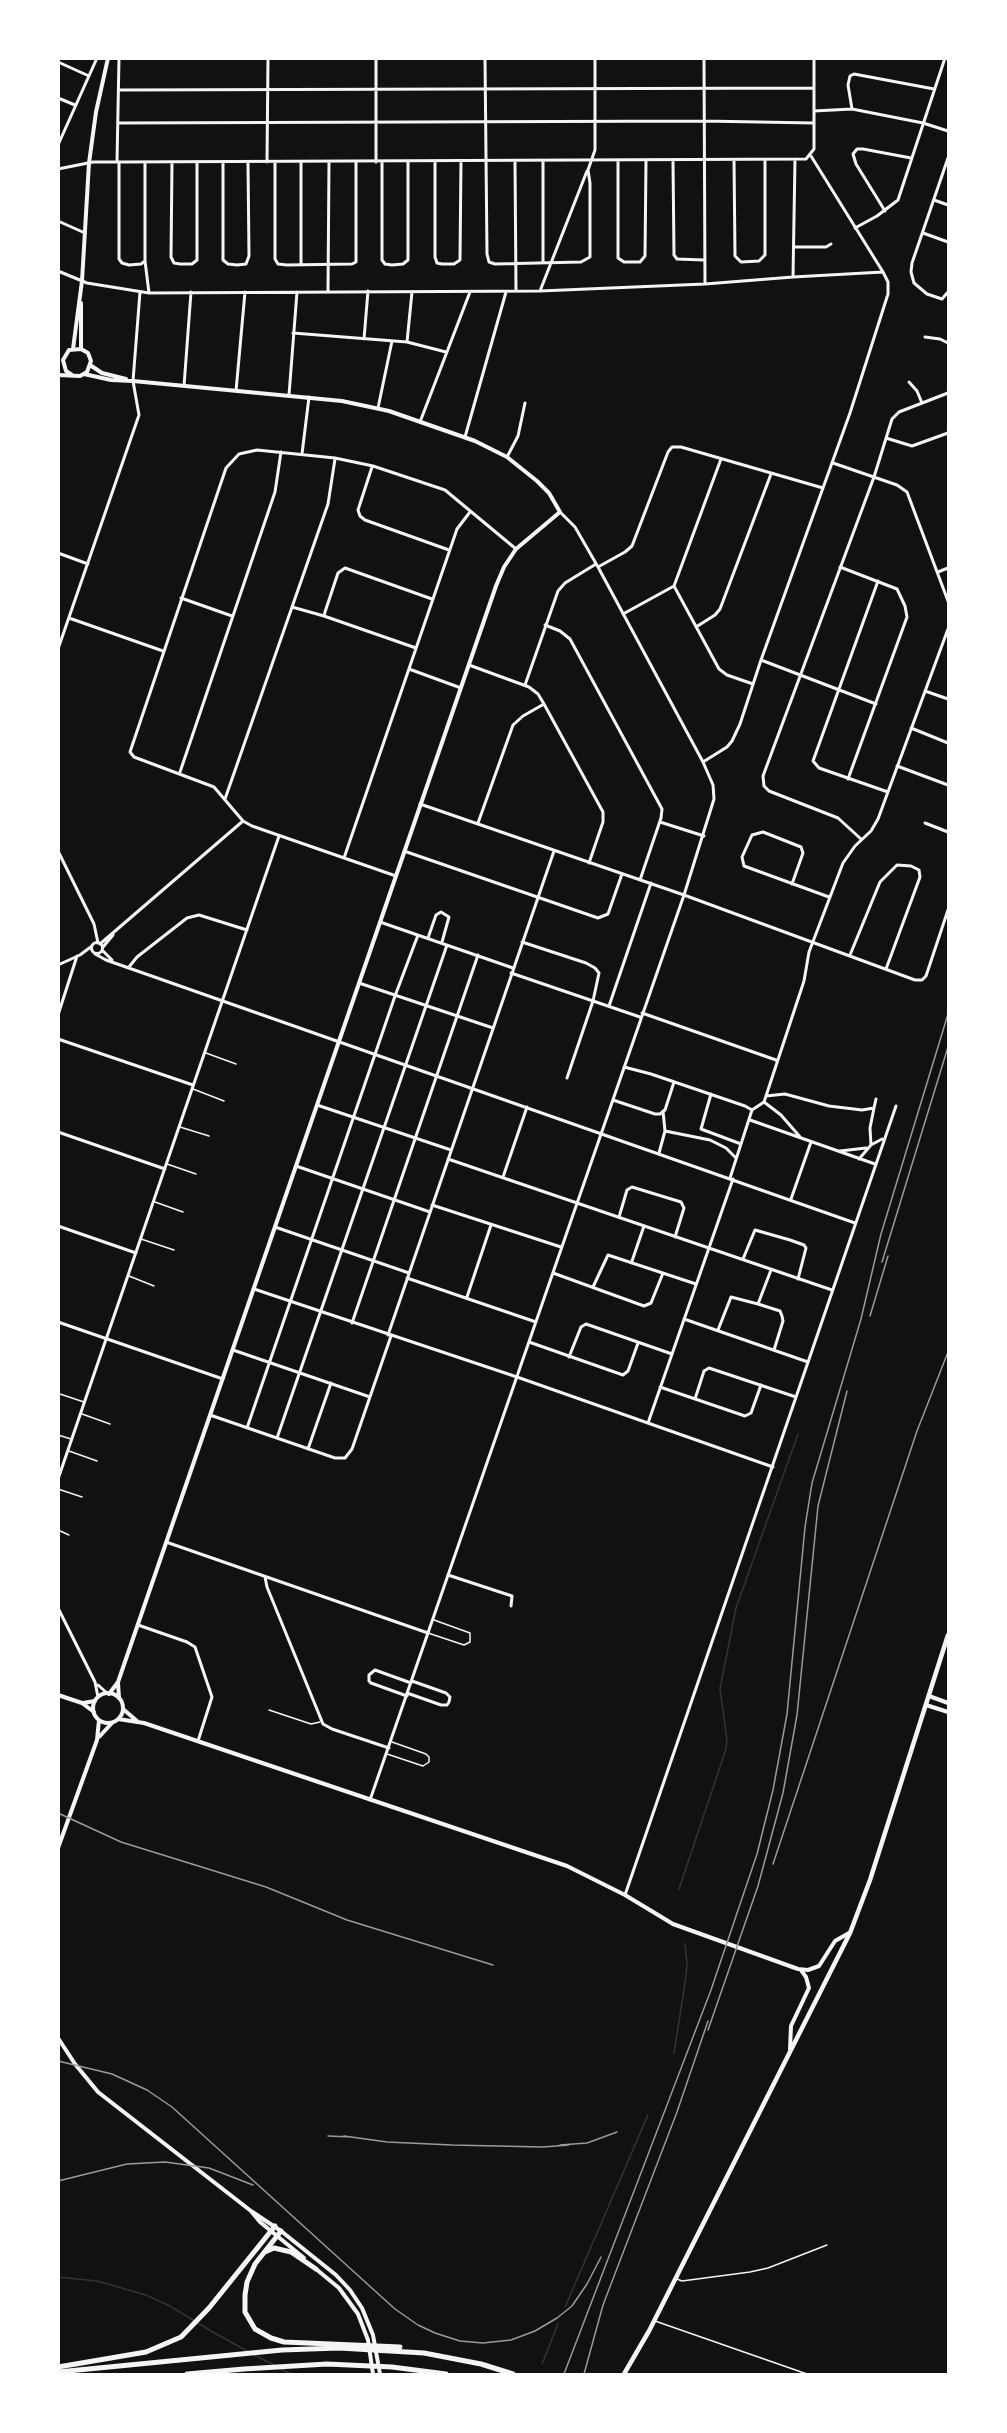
<!DOCTYPE html>
<html>
<head>
<meta charset="utf-8">
<style>
	body { margin:0 }
	#map { position:relative; width:1007px; height:2433px; overflow:hidden; background:#111; font-family:"Open Sans",sans-serif }
	canvas { display:block }
	.frame { position:absolute; inset:0; border:60px solid #fff; pointer-events:none }
</style>
</head>
<body>
<div id="map">
<canvas width="1007" height="2433"></canvas>
<div class="frame"></div>
</div>
<script>
const c = document.querySelector('canvas').getContext('2d');
c.lineJoin = 'round';
const toPath = rows => new Path2D(rows.map(r => 'M' + r).join(''));
function trace(path, color, width, dash) { c.strokeStyle = color; c.lineWidth = width; c.lineCap = dash ? 'butt' : 'round'; c.setLineDash(dash || []); c.stroke(path); }
const stream = toPath([
	[679,1889,726,1749,727,1740,720,1689,736,1608,798,1434],
	[674,2053,686,1977,687,1963,685,1944],
	[58,2277,97,2281,146,2295,170,2306,211,2331,247,2351],
	[565,2307,648,2115],
	[254,2355,274,2365],
	[542,2364,558,2324],
	[281,2369,291,2374]
]);
const service = toPath([
	[206,1053,236,1064],
	[193,1089,224,1101],
	[180,1127,209,1136],
	[167,1164,196,1174],
	[155,1202,183,1212],
	[141,1239,174,1250],
	[129,1276,154,1286],
	[60,1394,84,1402],
	[82,1414,110,1424],
	[58,1435,71,1439],
	[69,1451,97,1461],
	[58,1489,82,1497],
	[58,1530,69,1535],
	[428,1633,464,1645,470,1642,470,1633,434,1620],
	[269,1710,311,1724,320,1722],
	[387,1754,423,1766,429,1762,429,1757,426,1754,392,1742],
	[677,2279,682,2281,750,2272,768,2268,827,2245],
	[655,2321,807,2374]
]);
const minor = toPath([
	[376,58,376,162],
	[485,58,487,254,489,262,495,264,581,262,590,257,590,183,588,170,595,150,595,58],
	[704,58,705,284],
	[58,62,89,76],
	[934,89,854,74,850,76,848,85,852,109,923,123,948,131],
	[119,90,814,88],
	[58,98,75,105],
	[814,111,852,109],
	[119,123,703,121,814,123],
	[58,145,97,58],
	[948,158,912,263,911,272,914,283,927,294,942,299,948,292],
	[734,160,735,256,741,262,759,261,765,255,765,159],
	[515,161,516,291],
	[543,161,543,263],
	[618,161,618,258,624,262,640,262,645,256,646,161],
	[673,161,674,255,677,259,704,260],
	[117,162,119,58],
	[119,162,119,259,122,263,129,265,141,264,145,261],
	[172,162,171,257,174,263,180,264,192,264,197,260,197,163],
	[267,162,268,58],
	[275,162,275,259,278,264,287,265,352,264,356,262,356,162],
	[382,162,382,260,385,264,392,265,403,264,408,260,408,162],
	[435,162,435,257,437,263,442,264,454,264,460,260,461,161],
	[145,163,145,261,149,293],
	[223,163,223,260,228,264,237,265,246,264,249,256,248,163],
	[58,169,93,162,119,162,806,159,814,149,814,58],
	[934,200,948,205],
	[885,211,856,164,853,154,857,149,863,149,911,158],
	[58,221,85,233],
	[855,228,877,216,898,200,945,58],
	[923,233,948,242],
	[794,247,826,247,831,244],
	[301,264,301,162],
	[58,271,87,283,149,293,540,291,705,284,793,277,883,272],
	[793,277,795,159],
	[328,291,329,162],
	[540,291,587,171],
	[293,333,407,342,446,352],
	[925,337,940,339,948,343],
	[364,339,368,291],
	[407,342,412,292],
	[909,382,917,391,922,403],
	[184,386,191,292],
	[236,391,245,292],
	[289,395,297,292],
	[378,408,392,341],
	[420,422,470,292],
	[465,437,506,292],
	[886,438,912,446,948,433],
	[302,454,309,397],
	[507,457,518,436,525,403],
	[833,463,897,485,907,492,948,601],
	[372,467,358,510,360,516,365,520,449,550],
	[58,553,88,564],
	[598,567,625,552,632,546,668,452,672,447,681,447,823,488],
	[840,567,897,589,905,606,907,617,848,779],
	[938,572,948,568],
	[878,581,813,761,819,768,888,792],
	[674,586,719,669,727,675,753,684],
	[181,598,232,616],
	[292,607,324,616],
	[623,614,674,586,721,459],
	[69,618,163,651],
	[545,625,560,631,570,639,662,809,661,818,640,880],
	[696,627,715,615,720,609,771,474],
	[416,648,324,616,325,612,338,573,345,568,432,599],
	[58,649,139,415,133,381,140,292],
	[761,660,876,704],
	[469,665,529,687,538,694,544,704,603,812,603,822,589,863],
	[409,669,461,688],
	[525,685,558,591,565,583,596,564],
	[925,691,948,699],
	[911,728,948,743],
	[703,762,727,747,732,741,740,724,761,660,850,413,888,294,888,282,883,272,811,156],
	[897,766,948,785],
	[180,772,275,492,281,452],
	[225,799,328,504,335,459],
	[420,804,684,895,915,980,922,980,926,976,948,910],
	[660,822,704,836],
	[478,823,513,725,523,716,544,704],
	[925,823,948,832],
	[861,839,838,818,769,791,764,786,763,776,874,477,892,419,899,412,948,393],
	[58,851,94,924,98,943],
	[404,851,598,918,608,914,622,874],
	[344,858,457,529,470,512],
	[396,876,252,826,243,821,214,787,134,757,130,752,226,468,239,454,257,450,335,458,373,466,445,490,516,549],
	[792,884,803,853,801,847,763,832,752,835,742,857,744,866,829,897],
	[380,922,513,968],
	[428,938,436,915,441,912,449,917,442,942],
	[522,942,586,963,595,968,599,973,593,1001,567,1078],
	'91.5 948a5.5 5.5 0 1 1 11 0a5.5 5.5 0 1 1-11 0Z',
	[100,944,243,821],
	[103,947,113,935],
	[102,950,112,960],
	[95,954,106,960,855,1223],
	[850,955,880,882,897,865,911,866,919,870,920,877,886,969],
	[58,965,80,955,92,946],
	[129,967,137,957,187,918,199,915,247,930],
	[511,973,640,1017],
	[359,983,493,1028],
	[609,1006,651,883],
	[642,1013,776,1060],
	[58,1015,77,956],
	[58,1039,193,1085],
	[624,1067,651,1074,745,1106,752,1110],
	[711,1094,701,1129,741,1144],
	[766,1096,785,1094,829,1106,862,1110,874,1108,876,1099],
	[613,1100,655,1114,660,1114,665,1110,674,1082],
	[764,1102,781,1115,801,1138],
	[317,1105,451,1150],
	[752,1110,764,1102,804,981,809,952,843,863,855,846,871,831,878,819,948,629],
	[750,1120,875,1164],
	[665,1131,710,1140,726,1148,736,1158],
	[58,1132,165,1169],
	[871,1145,870,1128,874,1108],
	[840,1151,866,1148],
	[659,1153,665,1131,663,1111],
	[448,1159,832,1290],
	[859,1159,871,1145,882,1139],
	[296,1166,430,1212],
	[503,1177,527,1107],
	[730,1178,752,1110],
	[791,1199,811,1142],
	[432,1205,561,1247],
	[619,1217,627,1190,632,1187,681,1202,684,1208,675,1237],
	[58,1226,136,1253],
	[275,1227,409,1273],
	[743,1259,755,1230,790,1240,804,1245,806,1248,798,1279],
	[632,1261,644,1226],
	[553,1273,644,1306,651,1303,663,1273],
	[407,1278,536,1322],
	[593,1287,608,1255,696,1284],
	[254,1289,517,1377,773,1467],
	[467,1297,491,1225],
	[758,1304,771,1270],
	[684,1319,808,1362],
	[58,1322,223,1379],
	[352,1323,478,955],
	[718,1330,731,1297,758,1304,780,1311,782,1316,783,1321,774,1350],
	[388,1335,554,851],
	[529,1342,623,1375,628,1371,638,1343],
	[233,1350,370,1397],
	[569,1357,581,1327,586,1324,672,1354],
	[660,1387,745,1416,751,1413,761,1385],
	[695,1399,704,1371,709,1368,796,1397],
	[210,1415,335,1458,345,1458,352,1449,391,1336],
	[648,1423,733,1179],
	[247,1428,395,996,418,935],
	[277,1438,447,945],
	[308,1449,331,1383],
	[58,1479,279,836],
	[166,1542,428,1633],
	[448,1575,512,1596,511,1606],
	[265,1577,267,1587,323,1724,332,1729,389,1748],
	[58,1608,95,1682,98,1697],
	[138,1625,187,1642,195,1647,212,1697,198,1741],
	[98,1685,108,1694],
	[407,1693,441,1705,447,1705,449,1702,450,1697,446,1693,412,1681],
	[407,1696,371,1683,369,1681,369,1675,375,1670,411,1683],
	[370,1800,684,895,714,799,713,785,703,762,598,567,575,527,560,512],
	[625,1895,896,1106]
]);
const tertiary = toPath([
	[81,303,81,349],
	[73,349,82,281,89,163,96,112,108,58],
	[90,365,102,373,126,379],
	[84,374,111,380,133,381,342,401,389,411,475,441,507,457,537,481,549,493,560,512,516,549,504,567,496,586,118,1682,109,1694],
	[58,375,80,376,87,372,91,361,88,353,81,349,69,350,63,360,66,371,72,375],
	[118,1683,119,1698],
	[58,1695,82,1703,94,1712],
	[83,1703,95,1701]
]);
const secondary = toPath([
	'93 1708a15 15 0 1 1 30 0a15 15 0 1 1-30 0Z',
	[929,1696,948,1703],
	[926,1705,948,1712],
	[123,1709,137,1721],
	[118,1719,144,1723,567,1866,625,1895,673,1924,798,1969,808,1970,819,1966,835,1941,849,1933],
	[99,1737,112,1723],
	[58,1848,97,1740,99,1720],
	[58,2038,75,2064,98,2092,251,2211,260,2222,304,2258],
	[790,2049,791,2026,809,1988,806,1977,801,1970],
	[251,2211,281,2231,336,2275,350,2290,362,2308,373,2335,380,2374],
	[316,2269,339,2288,358,2314,368,2340,373,2374]
]);
const primary = toPath([
	[624,2374,649,2331,850,1933,870,1880,948,1635]
]);
const motorway = toPath([
	[281,2231,255,2264,247,2282,245,2295,245,2312,255,2329,271,2338,284,2342,400,2347],
	[265,2252,274,2248,291,2252,316,2269],
	[58,2367,146,2352,181,2337,209,2308,275,2226],
	[58,2372,282,2350,339,2348,424,2353,481,2364,513,2374],
	[187,2374,244,2369,327,2364,392,2367,446,2374]
]);
const rail = toPath([
	[882,1262,948,1047],
	[870,1316,888,1256],
	[58,1813,121,1842,266,1887,347,1920,493,1965],
	[773,1864,917,1431,948,1352],
	[708,2030,758,1886,783,1793,797,1715,818,1506,847,1391],
	[58,2061,112,2074,147,2090,172,2107,395,2309,418,2325,435,2333,460,2341,483,2343,511,2340,535,2331,557,2318,572,2306,587,2284,601,2257],
	[328,2136,352,2137],
	[344,2136,387,2142,452,2145,543,2147,569,2145],
	[560,2145,587,2143,617,2132],
	[58,2181,127,2164,165,2162,209,2168,253,2185],
	[564,2374,711,1990,757,1854,773,1790,787,1714,805,1527,812,1483,861,1319,881,1234,948,1014],
	[584,2374,603,2305,677,2112,708,2021]
]);
trace(stream, '#333', 1.5);
trace(service, '#f5f5f5', 1.5);
trace(minor, '#f5f5f5', 3);
trace(tertiary, '#f5f5f5', 4);
trace(secondary, '#f5f5f5', 4);
trace(primary, '#f5f5f5', 4.5);
trace(motorway, '#f5f5f5', 5);
trace(rail, '#9a9a9a', 1.5);
</script>
</body>
</html>
